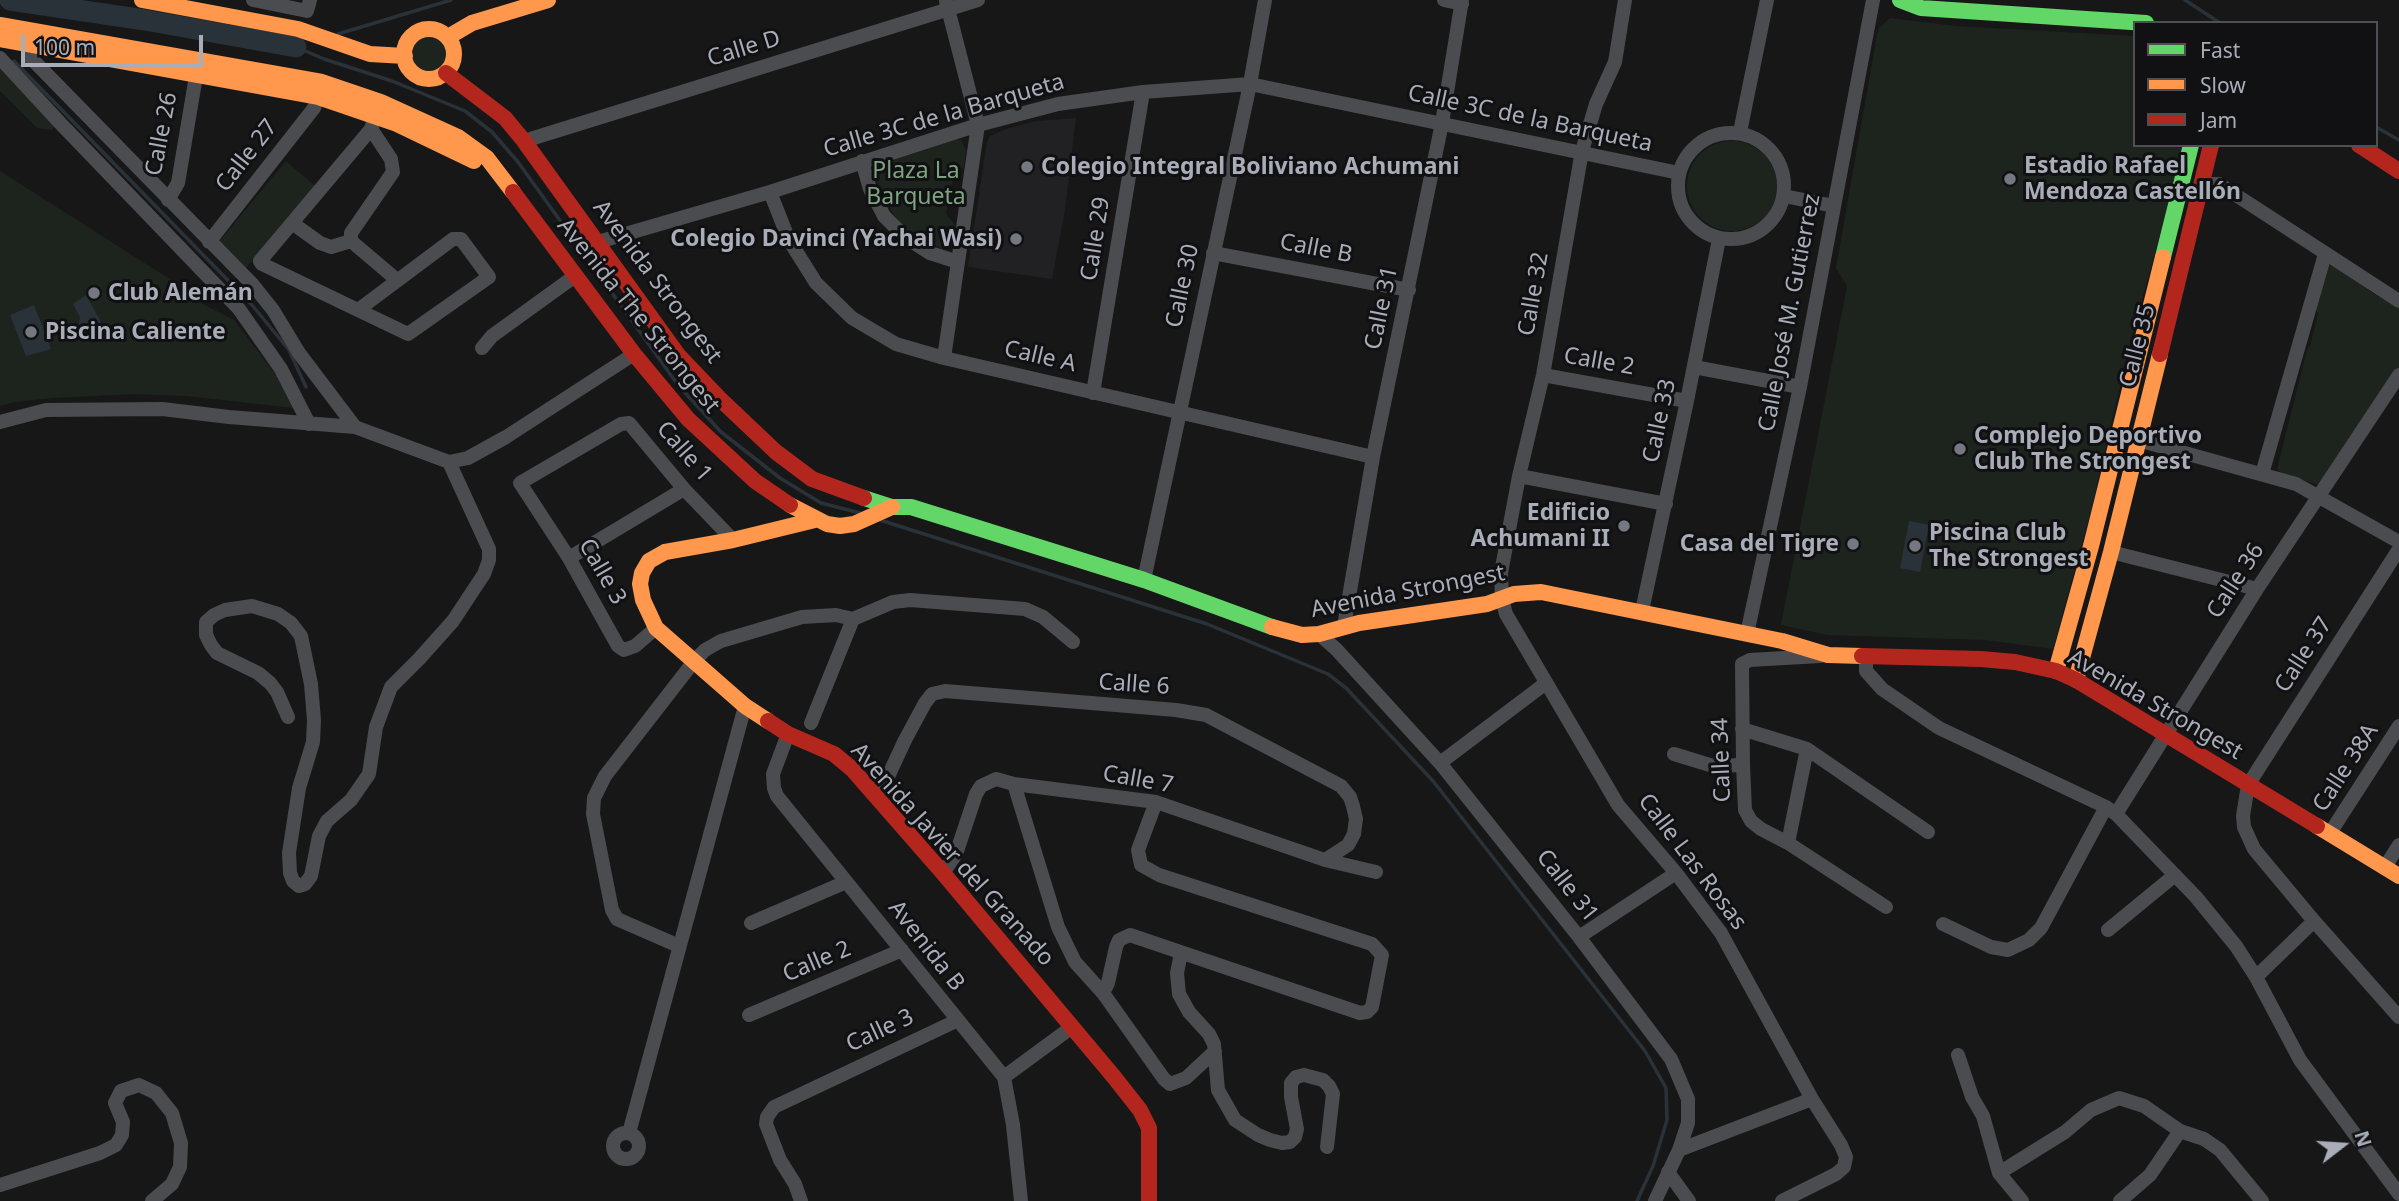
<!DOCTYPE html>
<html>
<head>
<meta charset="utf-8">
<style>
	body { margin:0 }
	#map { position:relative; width:2399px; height:1201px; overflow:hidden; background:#171717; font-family:"Noto Sans",sans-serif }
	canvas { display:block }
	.legend { position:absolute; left:2133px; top:21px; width:245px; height:126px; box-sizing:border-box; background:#111113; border:2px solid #4d4f55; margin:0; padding:9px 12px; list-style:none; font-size:21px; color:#a8adb8 }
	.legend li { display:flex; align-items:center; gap:14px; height:35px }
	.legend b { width:35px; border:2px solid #4d4f55 }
	.north { position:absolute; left:2308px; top:1110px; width:70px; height:70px; -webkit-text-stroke:5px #111113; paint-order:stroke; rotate:73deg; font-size:19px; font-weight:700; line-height:28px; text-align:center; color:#a8adb8 }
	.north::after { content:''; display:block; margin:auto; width:24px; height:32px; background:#a8adb8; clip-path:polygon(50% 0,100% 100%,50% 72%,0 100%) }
	.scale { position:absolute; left:21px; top:35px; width:182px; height:32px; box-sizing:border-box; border:4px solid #a8adb8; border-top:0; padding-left:9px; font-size:21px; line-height:24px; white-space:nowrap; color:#a8adb8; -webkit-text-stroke:5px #111113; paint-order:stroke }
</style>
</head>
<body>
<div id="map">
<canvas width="2399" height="1201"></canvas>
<ul class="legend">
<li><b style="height:9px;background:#63d668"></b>Fast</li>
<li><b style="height:9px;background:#ff974d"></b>Slow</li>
<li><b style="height:9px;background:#b3261e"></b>Jam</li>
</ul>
<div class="north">N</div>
<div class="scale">100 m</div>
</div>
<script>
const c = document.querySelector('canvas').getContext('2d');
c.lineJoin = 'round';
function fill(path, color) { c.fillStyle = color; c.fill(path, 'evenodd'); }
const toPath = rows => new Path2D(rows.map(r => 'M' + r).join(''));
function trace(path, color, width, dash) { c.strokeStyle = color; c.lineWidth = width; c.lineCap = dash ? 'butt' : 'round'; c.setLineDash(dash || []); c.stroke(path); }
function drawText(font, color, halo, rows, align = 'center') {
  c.font = font + ' "Noto Sans",sans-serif'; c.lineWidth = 6; c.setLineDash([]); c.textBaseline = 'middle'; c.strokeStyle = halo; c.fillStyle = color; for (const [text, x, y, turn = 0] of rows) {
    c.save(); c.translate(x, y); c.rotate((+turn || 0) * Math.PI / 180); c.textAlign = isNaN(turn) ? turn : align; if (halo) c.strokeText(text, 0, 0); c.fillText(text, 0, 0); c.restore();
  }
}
const built = toPath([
	[1076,118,1065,210,1052,279,968,267,987,142,990,136,1009,128,1036,121]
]);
const green = toPath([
	[1890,18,1956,26,2135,36,2135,145,2183,145,2170,200,2133,331,2091,511,2053,649,1986,640,1827,635,1781,625,1847,286,1836,268,1877,35,1879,28],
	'411 53a18 18 0 1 1 36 0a18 18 0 1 1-36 0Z',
	[0,63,56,124,52,130,37,128,0,91],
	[951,139,961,140,966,151,964,167,954,173,946,214,956,226,954,241,942,249,904,228,893,214,875,178,874,171,877,164],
	'1687 186a45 45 0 1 1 90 0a45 45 0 1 1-90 0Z',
	[286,161,315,186,246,268,218,243],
	[0,171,179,285,197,301,234,320,293,397,293,408,186,396,134,394,54,398,14,402,0,406],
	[2329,265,2336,265,2366,285,2367,289,2379,297,2385,297,2399,307,2399,369,2325,487,2281,473,2277,469,2307,350,2310,346,2318,314,2315,308,2326,268]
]);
const water = toPath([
	[86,295,101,322,99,334,78,330,80,317,73,304],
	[34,305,51,349,26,356,10,315],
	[1909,521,1929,525,1920,572,1900,568]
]);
const stream = toPath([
	[2185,0,2220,23],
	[338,34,451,0],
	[296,47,324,59,392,81,465,111,492,132,518,162,678,385,721,432,780,478,821,503,860,513],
	[14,61,252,305,289,350,306,387],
	[2376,127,2399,140],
	[880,520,1207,624,1328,674,1346,688,1433,781,1645,1051,1666,1088,1667,1120,1653,1166,1637,1201]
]);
const river = toPath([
	[10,0,145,20,296,47]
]);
const street = toPath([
	[253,0,307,11,310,0],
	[1444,0,1462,4],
	[1625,0,1615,62,1596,104,1582,151,1543,375,1519,476,1501,573,1502,599,1506,614,1618,805,1676,873,1721,933,1812,1099,1841,1145,1846,1157,1844,1167,1836,1174,1782,1201],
	[28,36,28,55,253,285,273,310,299,353,355,427],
	[0,58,61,124,239,309,281,369,309,424],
	[374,120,371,129,391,159,393,172,351,233,351,241,397,280],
	[1740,132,1767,0],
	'1678 186a53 53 0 1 1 106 0a53 53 0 1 1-106 0Z',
	[524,141,978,0],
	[862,161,870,189,884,216,905,237,930,253,958,262],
	[2201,184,2219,184,2399,301],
	[770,192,789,240,816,283,852,318,896,344,944,358,1373,457],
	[1784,196,1834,206],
	[168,200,178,183,196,76],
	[292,223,320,243,331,247,351,241],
	[209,242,314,108,318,97],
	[598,242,770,192,978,125,1058,104,1143,92,1250,84,1679,173],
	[1213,253,1409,290],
	[358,310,453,239,461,239,489,277,408,334,262,264,260,261,371,129],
	[482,348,492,336,575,276],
	[944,358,978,125,946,1],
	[1694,367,1800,387],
	[1543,375,1687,401],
	[1093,393,1143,92],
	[0,422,46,410,162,409,229,417,355,427,449,462,468,458,506,437,634,354],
	[2138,440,2296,484,2399,542],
	[2262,474,2325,254],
	[1519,476,1666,504],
	[2399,549,2248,785,2243,816,2244,827,2254,849,2314,921,2399,1017],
	[2111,552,2257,589],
	[569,558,684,489],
	[1144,580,1250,84,1265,0],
	[1642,611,1687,401,1719,239],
	[1344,626,1373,457,1442,123,1462,0],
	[656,628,635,646,624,650,618,646,569,558,520,483,621,424,629,423,684,489,733,540],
	[1319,634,1336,649,1440,763,1579,937,1671,1059,1688,1099,1688,1123,1679,1150,1655,1201],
	[1747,634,1800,387,1873,0],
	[1820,656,1750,660,1742,664,1743,765,1745,810,1751,821,1761,829,1788,843,1886,907],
	[1866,656,1866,671,1882,689,1939,728,2106,807,2116,814,2196,897,2236,946,2256,977,2300,1060,2399,1194],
	[288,717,277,692,270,683,258,673,217,653,211,645,206,635,206,622,214,615,225,610,252,606,278,614,291,623,301,636,311,684,314,720,313,742,299,788,289,853,290,873,293,881,299,886,305,884,311,876,319,836,327,821,351,800,369,774,376,727,391,687,419,659,453,621,484,574,489,560,489,549,449,462],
	[811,723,853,619],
	[1742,729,1807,749,1928,832],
	[788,734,773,774,774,788,777,796,1004,1077,1013,1125,1021,1201],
	[1674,754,1713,766,1743,765],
	[1440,763,1546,683],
	[1014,784,1058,927,1075,962,1103,993,1164,1079,1170,1084,1186,1078,1215,1051],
	[878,798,905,740,925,703,932,694,945,691,1176,710,1206,715,1341,786,1350,797,1353,806,1356,819,1354,834,1348,845,1325,860],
	[2116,814,2257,589,2399,375],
	[2330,833,2399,726],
	[1788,843,1807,749],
	[2385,867,2399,845],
	[943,873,956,854,976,794,981,786,996,779,1014,784,1156,802,1325,860,1376,872],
	[751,923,846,882],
	[1943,924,1991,947,2008,950,2029,940,2041,928,2106,807],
	[2108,930,2175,875],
	[1579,937,1676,873],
	[679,946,617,919,612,910,593,814,594,798,605,776,695,660,705,650,721,641,802,617,836,615,853,619,893,602,910,600,1025,609,1043,617,1073,642],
	[1181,953,1177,973,1179,994,1189,1012,1209,1034,1214,1044,1218,1090,1235,1120,1258,1135,1270,1140,1282,1143,1290,1142,1295,1137,1297,1129,1291,1097,1291,1083,1296,1077,1304,1075,1323,1080,1329,1086,1333,1094,1327,1147],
	[2256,977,2314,921],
	[1103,993,1108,983,1116,947,1119,940,1130,935,1360,1013,1367,1012,1372,1007,1382,955,1372,944,1159,875,1141,865,1138,850,1156,802],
	[749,1015,902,950],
	[1958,1055,1972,1097,1983,1116,1999,1173,2022,1201],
	[1004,1077,1072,1027],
	[629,1133,745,706],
	'613 1146a13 13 0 1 1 26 0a13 13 0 1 1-26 0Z',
	[1679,1150,1812,1099],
	[1668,1172,1689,1201],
	[1999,1173,2065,1132,2091,1110,2119,1098,2144,1106,2180,1131,2204,1139,2220,1150,2262,1201],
	[0,1185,100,1153,116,1145,122,1135,123,1122,115,1103,121,1091,139,1085,156,1093,172,1113,181,1143,180,1167,172,1184,152,1201],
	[801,1201,795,1184,780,1160,766,1124,767,1117,774,1107,956,1021],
	[2120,1201,2150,1175,2180,1131]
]);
const fast = toPath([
	[1900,0,1921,8,2146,23],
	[2163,257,2191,145],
	[864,498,892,507,911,507,1144,580,1272,627]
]);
const slow = toPath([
	[142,0,298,29,370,54,405,56],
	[0,25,322,82,381,102,458,137,487,158,513,192],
	'404 54a25 25 0 1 1 50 0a25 25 0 1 1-50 0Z',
	[448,37,472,23,548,0],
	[0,39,318,97,397,124,474,161],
	[790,505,827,524,840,526,854,524,892,507],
	[1272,627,1302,635,1319,634,1359,623,1487,604,1514,594,1541,592,1782,641,1828,655,1862,656],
	[2056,671,2091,546,2163,257],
	[2076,680,2111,552,2160,354],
	[768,721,745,706,656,628,643,600,640,584,642,573,649,561,665,552,733,540,815,520],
	[2317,826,2399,876]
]);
const jam = toPath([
	[446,73,505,118,524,141,678,355,720,399,776,452,812,479,864,498],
	[2359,145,2399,171],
	[513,192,634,354,688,419,755,481,790,505],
	[2160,354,2211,145],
	[1862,656,1981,659,2015,662,2056,671,2076,680,2317,826],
	[768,721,788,734,834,754,852,769,943,873,1114,1077,1140,1110,1149,1128,1149,1201]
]);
const markers = [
	[1027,167,7,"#757880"],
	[2010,179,7,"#757880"],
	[1016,239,7,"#757880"],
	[94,293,7,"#757880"],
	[31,332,7,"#757880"],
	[1960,449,7,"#757880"],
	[1624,526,7,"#757880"],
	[1853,544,7,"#757880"],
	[1915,546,7,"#757880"]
];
const streetNames = [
	["Calle D",744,49,-17],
	["Calle 3C de la Barqueta",944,116,-16],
	["Calle 3C de la Barqueta",1530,119,12],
	["Calle 26",162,134,-79],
	["Calle 27",247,156,-52],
	["Calle 29",1096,239,-81],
	["Calle B",1316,249,11],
	["Avenida Strongest",657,282,53],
	["Calle 30",1183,286,-78],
	["Calle 32",1534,294,-80],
	["Calle 31",1382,308,-78],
	["Calle José M. Gutierrez",1790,313,-79],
	["Avenida The Strongest",638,316,51],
	["Calle 35",2138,346,-76],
	["Calle A",1040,357,13],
	["Calle 2",1599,362,10],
	["Calle 33",1660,421,-78],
	["Calle 1",684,452,49],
	["Calle 3",602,572,60],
	["Calle 36",2236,581,-57],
	["Avenida Strongest",1408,592,-11],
	["Calle 37",2304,655,-57],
	["Calle 6",1134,685,4],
	["Avenida Strongest",2155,705,30],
	["Calle 34",1722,760,-92],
	["Calle 38A",2346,768,-57],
	["Calle 7",1138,780,10],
	["Avenida Javier del Granado",952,855,48],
	["Calle Las Rosas",1692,862,53],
	["Calle 31",1567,886,52],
	["Avenida B",926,946,52],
	["Calle 2",817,962,-23],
	["Calle 3",880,1031,-25]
];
const poiNames = [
	["Estadio Rafael",2024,166],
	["Mendoza Castellón",2024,192],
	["Colegio Integral Boliviano Achumani",1041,167],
	["Colegio Davinci (Yachai Wasi)",1002,239,"right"],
	["Club Alemán",108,293],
	["Piscina Caliente",45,332],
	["Complejo Deportivo",1974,436],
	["Club The Strongest",1974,462],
	["Edificio",1610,513,"right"],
	["Achumani II",1610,539,"right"],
	["Piscina Club",1929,533],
	["The Strongest",1929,559],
	["Casa del Tigre",1839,544,"right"]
];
const parkNames = [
	["Plaza La",916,171],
	["Barqueta",916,197]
];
fill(built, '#212123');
fill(green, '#1d241e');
fill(water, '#2a3239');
trace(stream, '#2a3239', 3.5);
trace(river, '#2a3239', 21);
trace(street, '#4b4c50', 14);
trace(fast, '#63d668', 16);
trace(slow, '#ff974d', 16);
trace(jam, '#b3261e', 16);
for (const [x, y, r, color] of markers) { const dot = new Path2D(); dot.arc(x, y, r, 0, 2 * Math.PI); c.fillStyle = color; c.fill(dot); trace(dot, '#111113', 2.5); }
drawText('23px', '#a8adb8', '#111113', streetNames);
drawText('bold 23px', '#a8adb8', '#111113', poiNames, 'left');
drawText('23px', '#7fa381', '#111113', parkNames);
</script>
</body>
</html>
